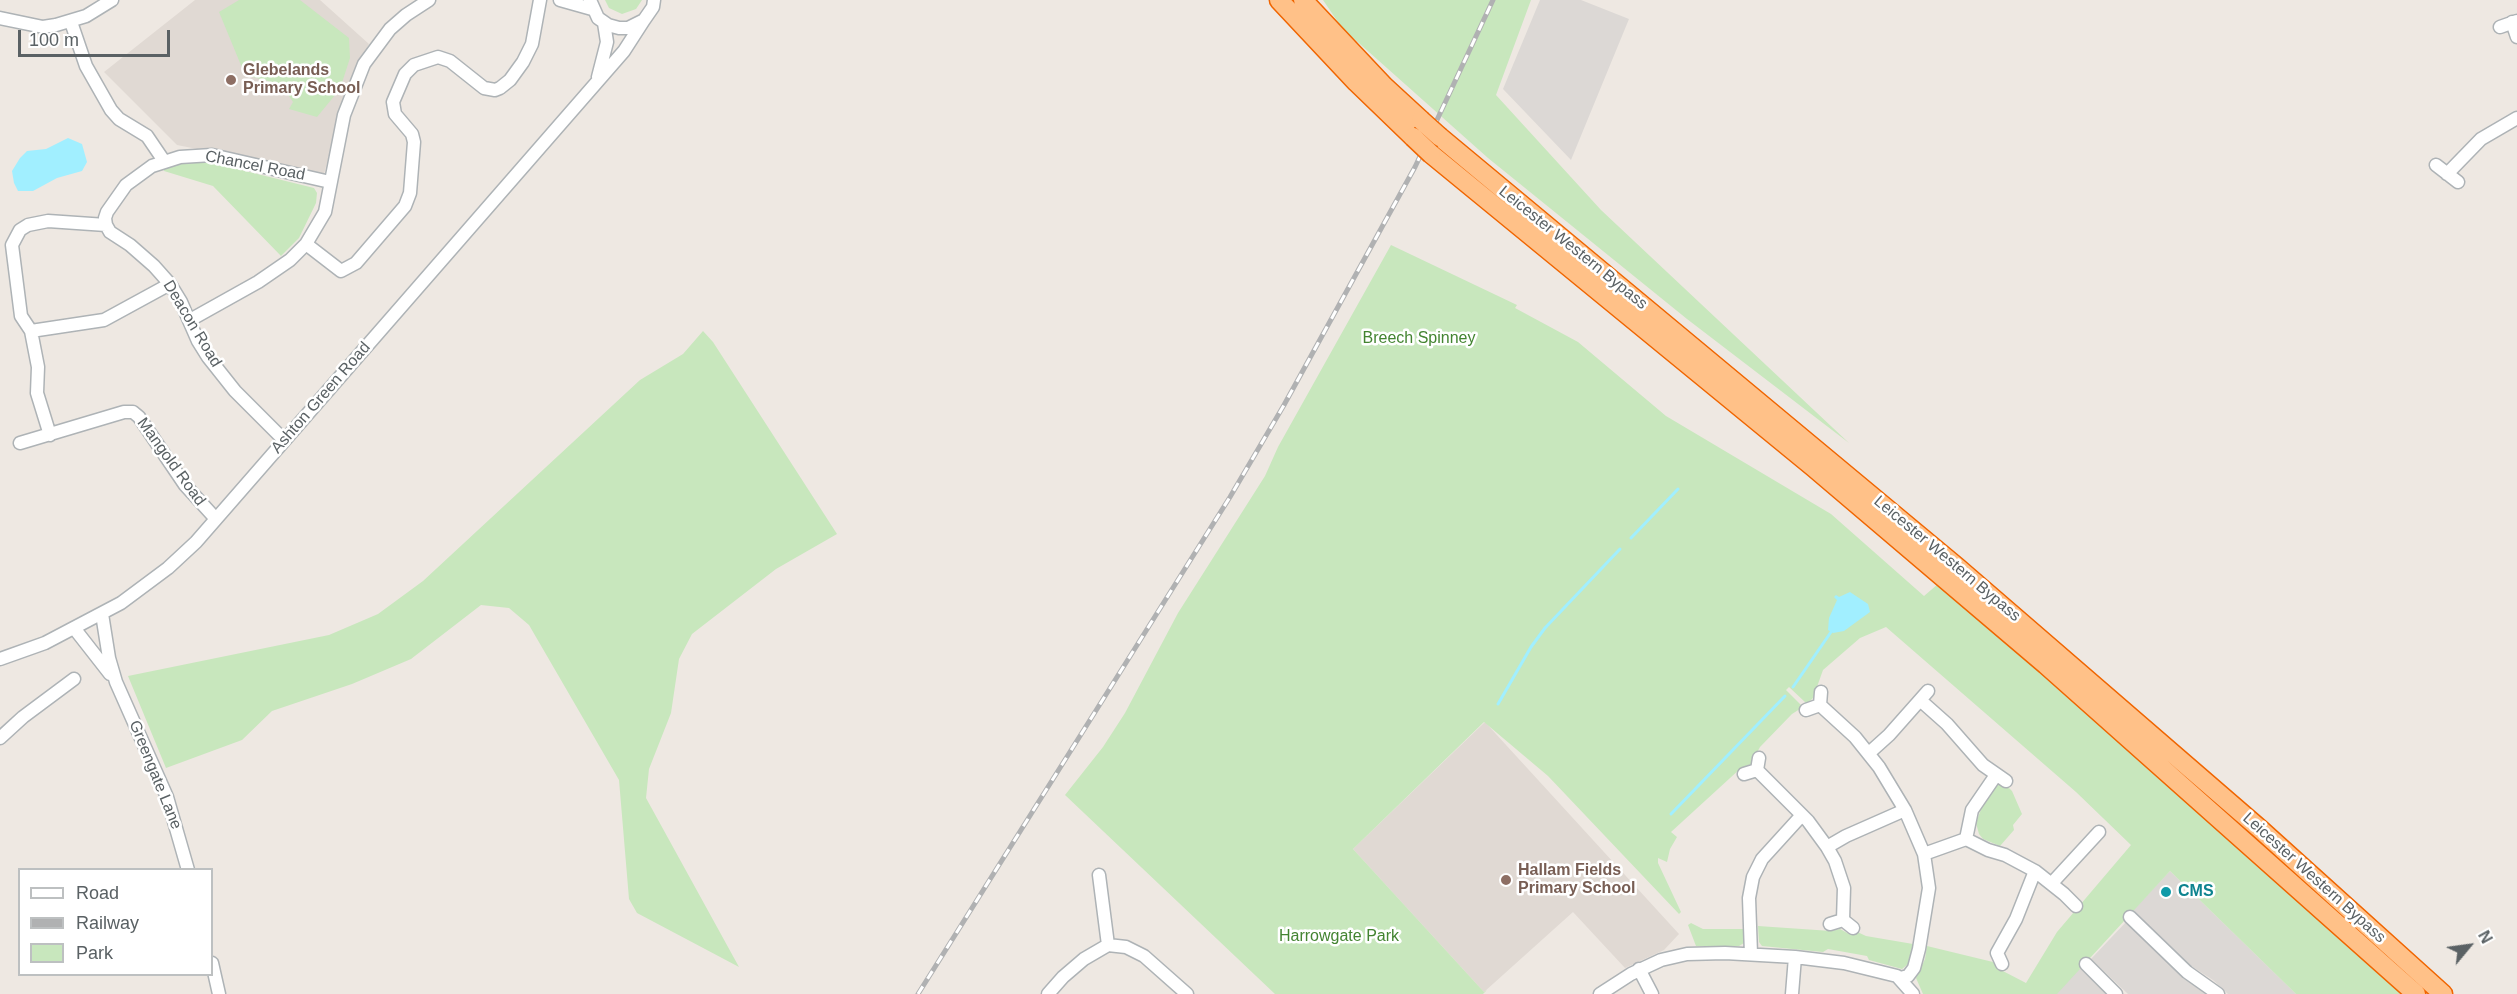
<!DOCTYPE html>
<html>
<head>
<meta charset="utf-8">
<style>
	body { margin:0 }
	#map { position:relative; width:2517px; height:994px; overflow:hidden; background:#eee8e2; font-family:Helvetica,sans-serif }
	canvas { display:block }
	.legend { position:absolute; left:18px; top:868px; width:195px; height:108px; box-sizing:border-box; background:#fff; border:2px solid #bdc0c1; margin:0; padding:8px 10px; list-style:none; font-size:18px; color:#5a6164 }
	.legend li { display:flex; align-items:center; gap:12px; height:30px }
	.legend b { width:30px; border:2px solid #bdc0c1 }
	.north { position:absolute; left:2439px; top:916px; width:60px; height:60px; -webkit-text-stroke:4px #fff; paint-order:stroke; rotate:61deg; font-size:16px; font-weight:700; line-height:24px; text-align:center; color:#5a6164 }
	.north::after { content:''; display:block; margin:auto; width:21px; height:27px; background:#5a6164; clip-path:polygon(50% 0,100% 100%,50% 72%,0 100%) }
	.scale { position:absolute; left:18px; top:30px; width:152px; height:27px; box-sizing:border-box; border:3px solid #5a6164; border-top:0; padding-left:8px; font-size:18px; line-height:21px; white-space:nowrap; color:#5a6164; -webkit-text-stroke:4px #fff; paint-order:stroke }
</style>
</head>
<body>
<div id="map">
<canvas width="2517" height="994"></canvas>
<ul class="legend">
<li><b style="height:8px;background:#fff"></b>Road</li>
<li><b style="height:8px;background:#b0b1b2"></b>Railway</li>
<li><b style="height:16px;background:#c8e7bd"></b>Park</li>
</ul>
<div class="north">N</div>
<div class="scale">100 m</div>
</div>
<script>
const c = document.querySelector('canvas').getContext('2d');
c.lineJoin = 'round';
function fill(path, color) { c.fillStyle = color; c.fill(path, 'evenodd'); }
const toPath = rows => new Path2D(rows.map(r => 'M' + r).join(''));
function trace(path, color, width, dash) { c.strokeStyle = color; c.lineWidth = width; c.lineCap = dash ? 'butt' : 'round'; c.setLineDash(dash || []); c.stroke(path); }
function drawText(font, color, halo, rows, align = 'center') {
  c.font = font + ' Helvetica,sans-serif'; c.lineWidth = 5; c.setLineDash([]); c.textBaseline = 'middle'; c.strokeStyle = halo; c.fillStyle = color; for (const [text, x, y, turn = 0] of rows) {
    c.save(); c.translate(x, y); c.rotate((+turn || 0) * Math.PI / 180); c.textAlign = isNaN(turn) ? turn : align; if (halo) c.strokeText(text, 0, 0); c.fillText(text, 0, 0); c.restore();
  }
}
const industrial = toPath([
	[1540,0,1581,0,1629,19,1571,160,1503,89],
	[2170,871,2296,994,2228,994,2213,980,2185,962,2132,911],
	[2126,922,2181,975,2205,994,2128,994,2091,959],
	[2075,958,2109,994,2040,994]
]);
const education = toPath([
	[195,0,320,0,369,44,347,88,324,174,177,145,104,72],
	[1485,722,1679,934,1664,950,1625,968,1573,912,1484,992,1353,849]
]);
const green = toPath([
	[239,0,300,0,349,38,350,58,340,89,317,117,289,109,293,102,285,90,277,90,268,81,245,75,219,12],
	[605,0,642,0,636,9,622,14,609,8],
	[1323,0,1531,0,1496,95,1601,210,1849,443,1687,319,1488,158,1342,28],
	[186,162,213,163,314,188,317,193,316,203,299,238,281,256,213,186,164,171,163,167],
	[1391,245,1517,305,1515,308,1578,342,1666,416,1831,514,1924,596,1938,584,2131,749,2402,994,2296,994,2170,871,2057,994,1923,994,1916,978,1925,959,1927,946,1993,962,1999,969,2026,983,2057,932,2131,845,2076,792,1886,627,1860,638,1823,670,1813,698,1809,702,1806,703,1789,687,1786,690,1803,707,1792,714,1760,747,1751,764,1741,768,1671,832,1677,837,1670,849,1667,862,1658,858,1658,863,1681,912,1679,914,1548,776,1484,722,1353,849,1484,992,1487,990,1483,994,1275,994,1065,795,1103,747,1125,713,1178,613,1265,476,1278,447],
	[703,331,713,342,837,534,776,569,692,634,679,659,671,713,649,769,646,798,739,967,637,913,629,899,619,780,529,625,509,608,481,605,411,659,352,684,272,711,242,740,166,768,128,676,329,635,378,614,423,581,640,380,683,354],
	[2000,784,2007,786,2012,791,2022,814,2013,825,2014,830,2000,846,1983,839,1979,834,1976,823,1984,801,1995,787],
	[1691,923,1703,929,1744,929,1744,943,1739,946,1696,946,1688,925],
	[1758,926,1831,931,1840,929,1849,934,1853,930,1866,936,1913,944,1908,964,1902,969,1869,960,1867,956,1828,949,1823,952,1762,946,1759,942]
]);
const water = toPath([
	[68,138,82,144,87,162,82,171,57,178,33,191,18,191,14,183,12,171,20,158,27,151,46,149],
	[1850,592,1868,604,1870,612,1844,631,1833,633,1828,630,1829,618,1837,600,1834,597,1836,595,1839,597]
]);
const stream = toPath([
	[1631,538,1678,489],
	[1793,687,1831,632],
	[1498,704,1531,647,1545,628,1620,549],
	[1671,814,1785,696]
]);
const minor = toPath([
	[560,0,592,9],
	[590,0,598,18,608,25,619,28,628,28,644,20,653,7,654,0],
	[0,18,43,27,56,25,86,16,112,0],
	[71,22,86,66,111,110,119,119,147,136,164,161],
	[2512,22,2517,37],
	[2500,27,2517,21],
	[598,77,607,42,604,23],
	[2436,165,2458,182],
	[2447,174,2481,139,2517,118],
	[106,225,105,218,107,212,126,185,152,166,180,157,212,155,330,182],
	[306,244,341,271,356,263,405,206,410,193,414,142,412,134,395,114,393,102,405,74,414,65,438,57,450,61,484,88,495,90,500,88,510,80,523,62,532,44,540,0],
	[190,320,258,282,290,260,306,244,325,212,344,115,364,64,390,29,406,15,429,0],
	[31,331,104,320,170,284],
	[50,435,37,393,38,367,31,331,21,316,12,245,20,230,28,225,48,221,106,225,110,232,130,245,154,266,170,284,181,302,198,341,208,357,235,391,284,440],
	[20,443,124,412,133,412,139,417,185,485,216,519],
	[102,614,109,658,116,682,167,797,188,870],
	[74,628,110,674],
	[0,659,45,643,121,603,168,568,196,542,624,51,644,20],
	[1920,700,1947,724,1983,765,2006,781],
	[1820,705,1855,737,1879,767,1905,810,1924,854,1929,888,1919,949,1914,968,1908,976,1900,978],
	[1806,710,1820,705,1821,692],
	[0,738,23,717,74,679],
	[1869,753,1889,735,1928,691],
	[1757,770,1808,821,1827,847,1835,861,1844,888,1843,920],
	[1744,774,1757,770,1759,758],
	[1966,839,1972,810,1996,775],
	[1827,847,1846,836,1905,810],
	[1924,854,1966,839,1988,850,2005,855,2035,871,2064,894,2076,906],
	[2052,883,2099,832],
	[2130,917,2187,972,2218,994],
	[1830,924,1843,920,1853,928],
	[1108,945,1126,947,1144,956,1187,994],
	[1751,954,1749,898,1753,877,1762,859,1802,815],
	[212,963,219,994],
	[2002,964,1997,953,2016,919,2035,871],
	[2086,964,2116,994],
	[1639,969,1652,994],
	[1048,994,1063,977,1084,959,1108,945,1099,875],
	[1600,994,1631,974,1661,960,1687,954,1725,953,1795,957,1844,963,1897,976,1913,994],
	[1792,994,1795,957]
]);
const highway = toPath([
	[1279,0,1356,82,1413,137],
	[1303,0,1384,86,1421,120],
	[1440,137,1957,567,2260,829,2443,994],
	[1431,154,1813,467,2046,665,2416,994]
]);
const rail = toPath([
	[918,994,1230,497,1284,405,1415,167,1493,0]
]);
const highwayBridge = toPath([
	[1421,120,1440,137],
	[1413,137,1431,154]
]);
const markers = [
	[231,80,6,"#8d6e63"],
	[1506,880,6,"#8d6e63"],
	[2166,892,6,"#0f9aa8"]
];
const educationNames = [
	["Glebelands",243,71],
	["Primary School",243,89],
	["Hallam Fields",1518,871],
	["Primary School",1518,889]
];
const streetNames = [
	["Chancel Road",255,166,11],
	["Leicester Western Bypass",1573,248,39],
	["Deacon Road",192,324,59],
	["Ashton Green Road",321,398,-49],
	["Mangold Road",171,462,54],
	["Leicester Western Bypass",1947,559,40],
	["Greengate Lane",155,775,68],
	["Leicester Western Bypass",2314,878,42]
];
const parkNames = [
	["Breech Spinney",1419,339],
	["Harrowgate Park",1339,937]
];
const cultureNames = [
	["CMS",2178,892]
];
fill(industrial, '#dcd8d5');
fill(education, '#e0d9d3');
fill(green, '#c8e7bd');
fill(water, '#a1efff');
trace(stream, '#a1efff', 3);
trace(minor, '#aeb3b6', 15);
trace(highway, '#f06500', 21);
trace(minor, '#fff', 12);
trace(highway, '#ffc188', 18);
trace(rail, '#b0b1b2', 5);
trace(rail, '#fff', 3, [9]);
trace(highwayBridge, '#f06500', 21, []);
trace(highwayBridge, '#ffc188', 18);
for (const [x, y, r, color] of markers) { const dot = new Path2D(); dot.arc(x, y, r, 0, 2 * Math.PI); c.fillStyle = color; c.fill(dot); trace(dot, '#fff', 2); }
drawText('bold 16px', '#785e54', '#fff', educationNames, 'left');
drawText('16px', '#5a6164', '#fff', streetNames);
drawText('16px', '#438431', '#fff', parkNames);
drawText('bold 16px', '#0d838f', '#fff', cultureNames, 'left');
</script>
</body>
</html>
